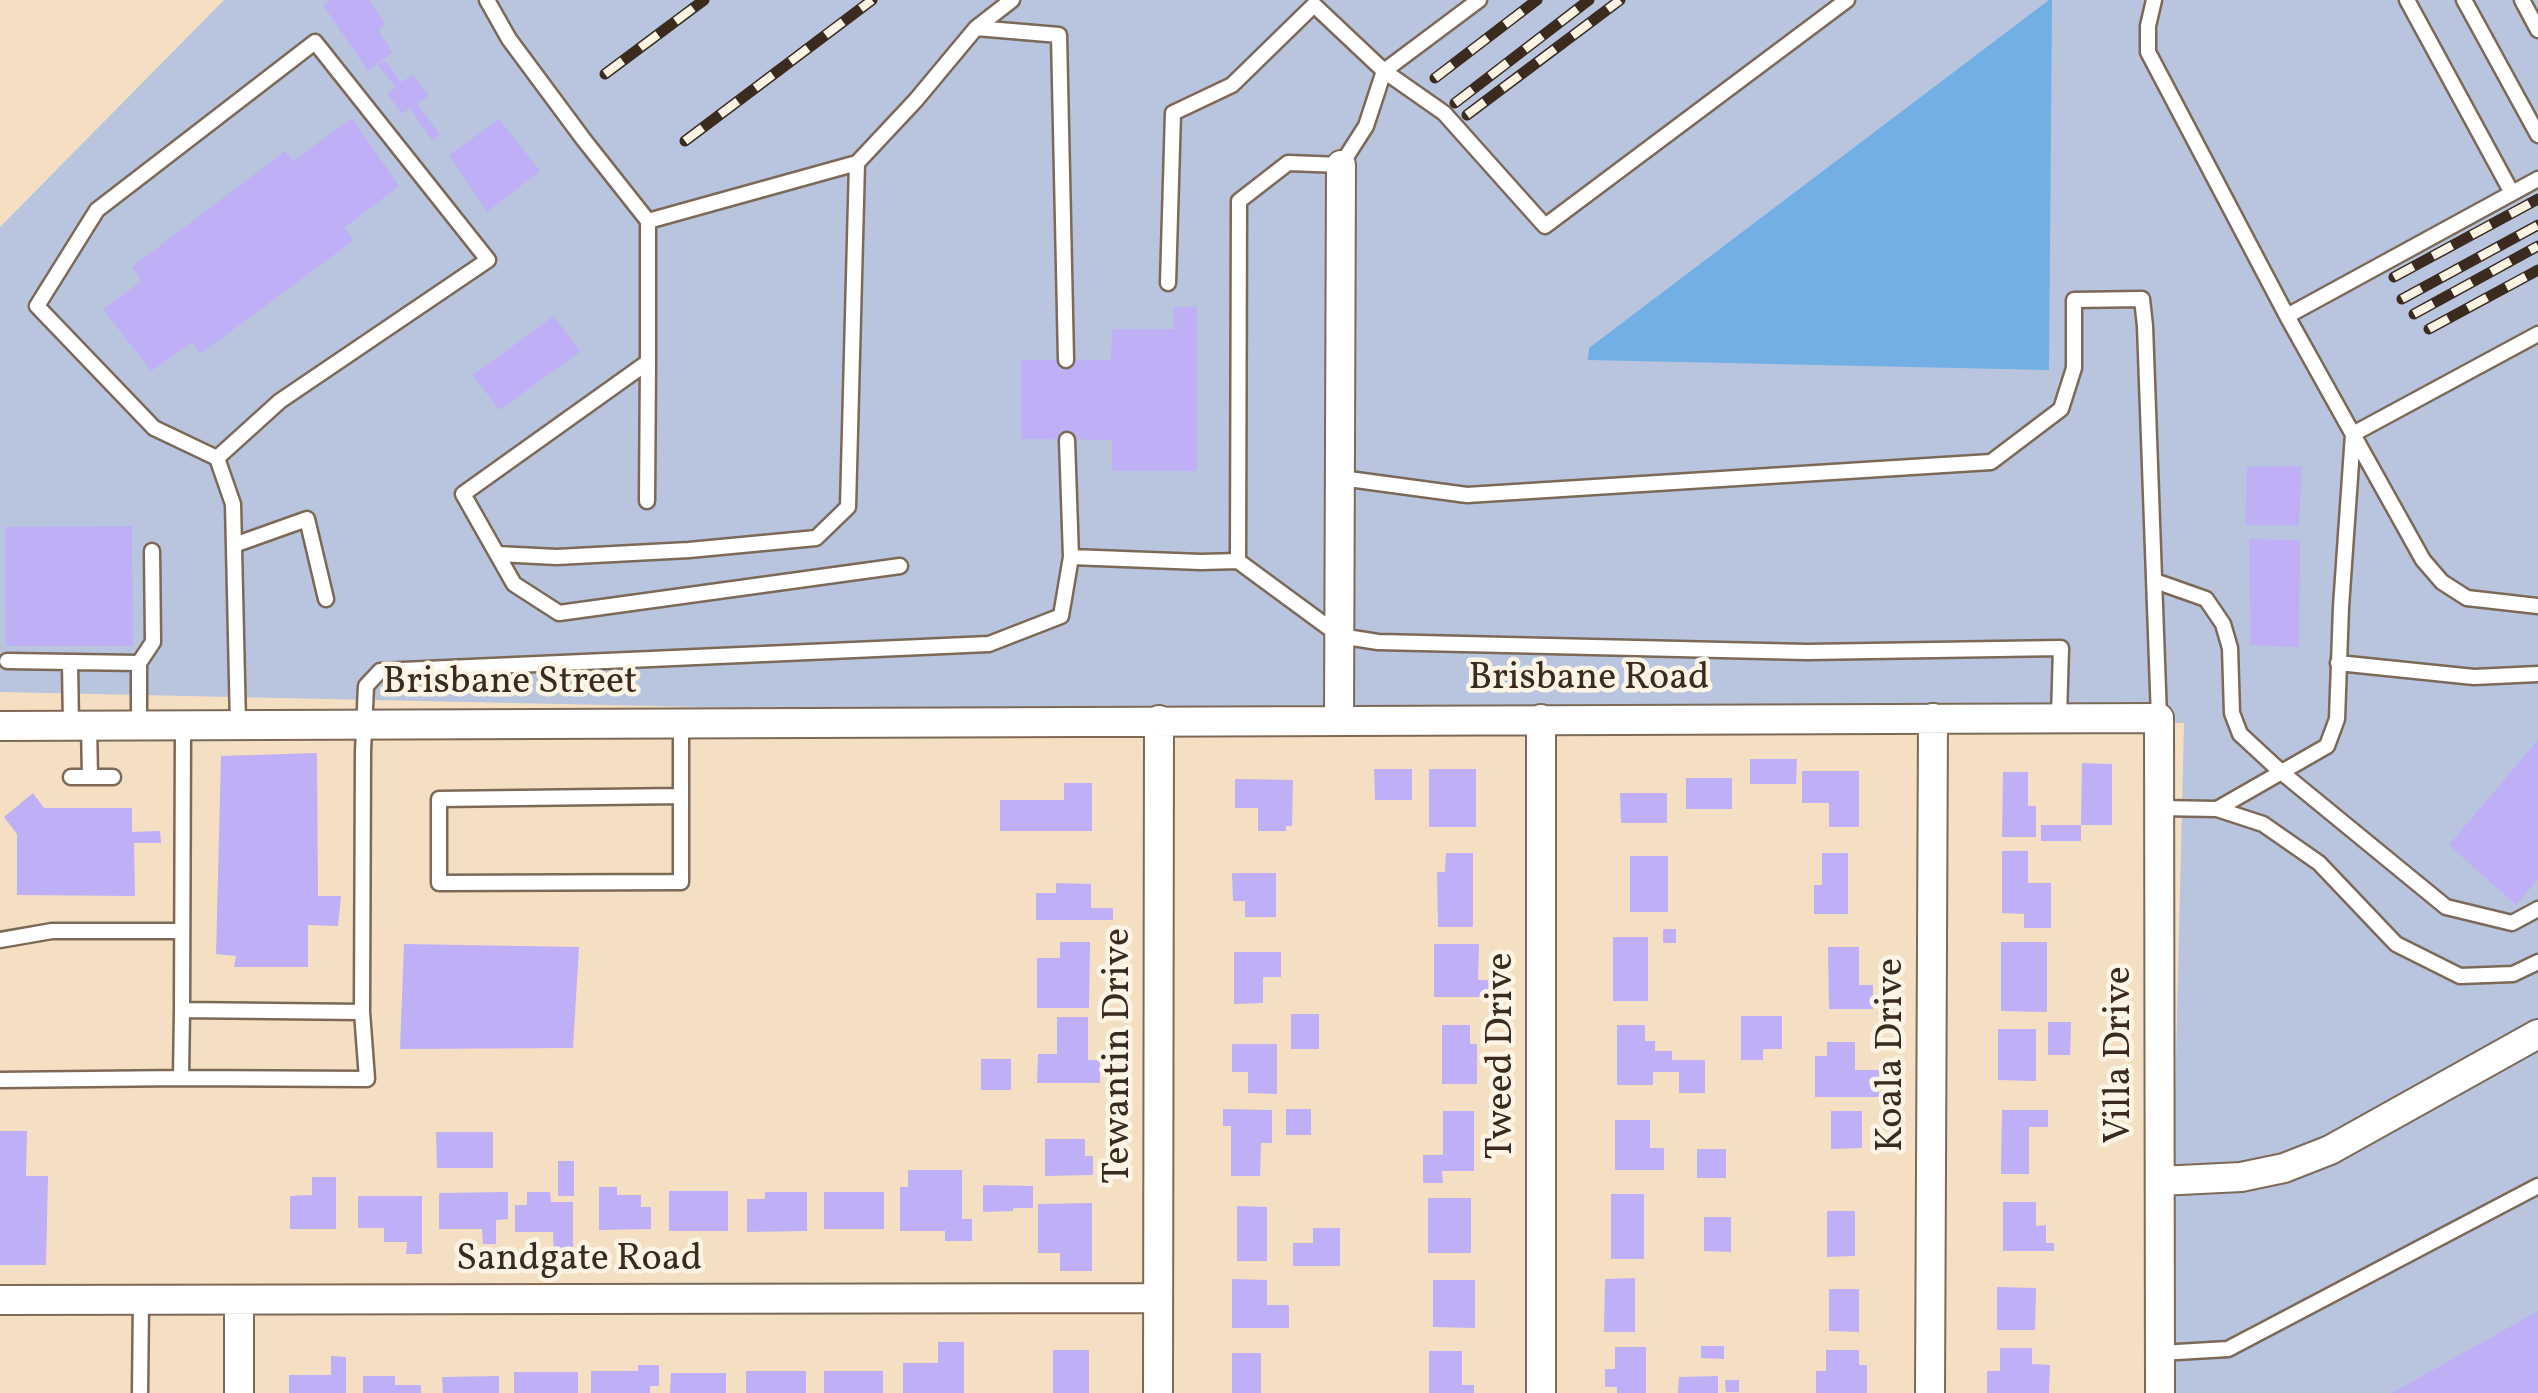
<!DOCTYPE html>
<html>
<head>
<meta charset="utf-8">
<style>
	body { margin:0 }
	canvas { display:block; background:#f5dfc2 }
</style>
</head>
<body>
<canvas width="2538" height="1393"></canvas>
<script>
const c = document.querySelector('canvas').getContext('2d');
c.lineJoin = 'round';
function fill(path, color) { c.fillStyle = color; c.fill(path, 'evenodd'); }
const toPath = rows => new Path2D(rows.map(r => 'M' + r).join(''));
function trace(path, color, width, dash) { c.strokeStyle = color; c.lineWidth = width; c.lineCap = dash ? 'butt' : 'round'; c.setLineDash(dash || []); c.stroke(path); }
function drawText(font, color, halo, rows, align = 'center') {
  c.font = font + ' Vollkorn,serif'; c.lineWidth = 9; c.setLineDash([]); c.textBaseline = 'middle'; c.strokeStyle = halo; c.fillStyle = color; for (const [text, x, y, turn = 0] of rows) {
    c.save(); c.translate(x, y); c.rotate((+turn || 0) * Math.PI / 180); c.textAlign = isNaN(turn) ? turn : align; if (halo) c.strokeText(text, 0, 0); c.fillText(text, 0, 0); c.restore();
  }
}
const industrial = toPath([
	[224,0,2538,0,2538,1393,2168,1393,2184,723,699,707,0,692,0,227]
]);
const water = toPath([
	[2049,0,2052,0,2049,370,1588,360,1589,348]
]);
const building = toPath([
	[330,0,369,0,386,24,378,30,392,52,368,71,323,5],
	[386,61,401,82,413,75,429,96,417,103,440,135,432,140,410,108,402,114,387,93,396,87,377,64],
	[352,118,399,186,344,228,354,240,200,354,193,342,151,371,103,309,142,281,132,267,285,151,293,161],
	[499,119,540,171,487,212,449,155],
	[1174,307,1197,307,1197,471,1112,471,1112,440,1021,439,1021,360,1111,360,1112,329,1174,329],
	[554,316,580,352,499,410,473,375],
	[2302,466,2299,525,2246,525,2247,467],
	[132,526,133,646,6,646,5,527],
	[2249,539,2300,540,2299,647,2250,645],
	[2538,740,2538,879,2516,905,2449,845],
	[317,753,318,896,341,896,338,926,308,925,308,967,234,967,236,956,216,954,221,756],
	[1750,759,1797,759,1796,784,1750,784],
	[2082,763,2112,764,2112,825,2081,825],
	[1374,769,1412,769,1412,800,1375,800],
	[1429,769,1476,769,1476,827,1429,827],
	[1802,771,1859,771,1859,827,1829,827,1829,803,1802,803],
	[2003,772,2028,772,2028,806,2036,806,2036,837,2002,837],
	[1686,778,1732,778,1732,809,1686,809],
	[1235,779,1293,780,1292,826,1286,826,1286,831,1258,831,1258,808,1235,808],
	[1064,783,1092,783,1092,831,1000,831,1000,800,1064,800],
	[33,793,44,808,132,808,132,832,160,831,161,843,134,843,135,896,17,895,17,834,4,817],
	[1620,793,1667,793,1667,823,1621,823],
	[2041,825,2081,825,2081,841,2041,841],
	[2002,851,2028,851,2028,883,2051,883,2051,928,2024,928,2024,914,2002,913],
	[1446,853,1473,853,1473,927,1438,927,1437,872,1445,872],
	[1822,853,1848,853,1848,914,1814,914,1814,885,1822,885],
	[1630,856,1668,856,1668,912,1630,912],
	[1232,873,1276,873,1276,917,1245,917,1245,901,1233,901],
	[1056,883,1091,884,1091,908,1113,908,1113,920,1036,920,1036,893,1056,893],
	[1663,929,1676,929,1676,943,1663,943],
	[1613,937,1648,937,1648,1001,1613,1001],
	[1060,942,1090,942,1089,1008,1037,1008,1037,958,1060,958],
	[2001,942,2047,942,2047,1012,2001,1011],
	[404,944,579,947,573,1048,400,1049],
	[1434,944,1479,944,1478,980,1505,980,1505,997,1434,997],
	[1828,947,1859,947,1859,985,1873,985,1873,1009,1829,1009],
	[1234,952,1281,952,1281,977,1263,977,1263,1003,1234,1004],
	[1291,1014,1319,1014,1319,1049,1291,1049],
	[1741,1016,1782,1016,1782,1049,1763,1049,1763,1060,1741,1060],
	[1057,1017,1088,1017,1088,1060,1100,1060,1100,1083,1037,1083,1038,1054,1057,1054],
	[2048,1022,2071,1022,2070,1055,2048,1055],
	[1442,1025,1470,1025,1470,1044,1477,1044,1477,1084,1442,1084],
	[1617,1025,1645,1025,1645,1041,1655,1041,1655,1051,1672,1051,1672,1060,1705,1060,1705,1093,1679,1093,1679,1072,1653,1072,1653,1085,1617,1085],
	[1998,1029,2036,1029,2036,1081,1998,1080],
	[1827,1042,1855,1042,1855,1070,1879,1070,1879,1097,1815,1097,1815,1056,1827,1056],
	[1232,1044,1277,1044,1277,1094,1248,1093,1248,1072,1232,1072],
	[981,1059,1011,1059,1011,1090,981,1090],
	[1223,1109,1272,1110,1272,1143,1261,1143,1260,1176,1231,1176,1231,1126,1223,1126],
	[1286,1109,1311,1109,1311,1135,1286,1135],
	[2002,1110,2048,1110,2048,1127,2029,1127,2029,1174,2001,1174],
	[1443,1111,1474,1111,1474,1171,1442,1171,1443,1183,1423,1183,1423,1155,1443,1155],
	[1831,1111,1862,1111,1862,1148,1831,1149],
	[1615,1120,1650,1120,1650,1148,1664,1148,1664,1170,1615,1170],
	[0,1131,27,1131,26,1176,48,1176,46,1265,0,1265],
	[436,1132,493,1132,493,1168,437,1168],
	[1045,1139,1085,1139,1085,1156,1093,1156,1093,1175,1045,1176],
	[1697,1149,1726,1149,1726,1178,1697,1178],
	[558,1161,574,1161,574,1196,558,1196],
	[908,1170,962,1170,962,1219,972,1219,972,1241,945,1241,945,1231,900,1231,900,1187,908,1187],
	[312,1177,336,1177,336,1229,290,1229,290,1196,312,1195],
	[983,1185,1033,1186,1033,1208,1013,1208,1013,1211,983,1212],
	[599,1187,617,1187,617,1195,641,1195,641,1207,651,1207,651,1229,599,1230],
	[669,1191,728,1191,728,1231,669,1231],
	[508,1192,508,1219,496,1220,496,1244,483,1244,482,1229,439,1229,439,1193],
	[527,1192,550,1192,551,1202,573,1202,573,1253,554,1253,553,1232,515,1232,515,1205,527,1205],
	[765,1192,807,1192,807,1231,747,1232,747,1199,765,1199],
	[824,1192,884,1192,884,1229,824,1229],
	[1611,1194,1644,1194,1644,1259,1611,1259],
	[358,1196,422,1196,422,1254,406,1254,407,1242,384,1242,384,1228,358,1228],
	[1428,1198,1471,1198,1471,1253,1428,1253],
	[2003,1202,2036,1202,2036,1226,2046,1225,2046,1243,2054,1243,2054,1251,2003,1251],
	[1092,1203,1092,1271,1060,1271,1060,1253,1038,1253,1038,1204],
	[1237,1206,1267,1207,1267,1261,1237,1261],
	[1827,1211,1855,1211,1855,1256,1827,1257],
	[1704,1217,1731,1217,1731,1252,1704,1251],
	[1313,1228,1340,1228,1340,1266,1293,1266,1293,1243,1313,1243],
	[1635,1278,1635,1332,1604,1332,1605,1279],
	[1232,1279,1267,1280,1267,1305,1289,1305,1289,1328,1232,1328],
	[1433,1280,1475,1280,1475,1328,1433,1327],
	[1997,1287,2036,1288,2035,1330,1997,1330],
	[1829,1289,1859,1289,1859,1332,1829,1331],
	[2538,1311,2538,1393,2392,1393],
	[938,1342,964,1342,964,1393,903,1393,903,1363,938,1363],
	[1701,1346,1724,1346,1724,1359,1701,1358],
	[1615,1347,1646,1347,1646,1393,1617,1393,1617,1387,1605,1387,1605,1369,1615,1369],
	[2000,1348,2032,1348,2032,1364,2050,1365,2049,1393,1987,1393,1987,1371,2000,1371],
	[1053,1350,1089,1350,1089,1393,1053,1393],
	[1826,1350,1859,1350,1859,1365,1867,1365,1867,1393,1816,1393,1816,1371,1826,1371],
	[1429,1351,1462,1351,1462,1385,1474,1385,1474,1393,1429,1393],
	[1232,1353,1261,1353,1261,1393,1232,1393],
	[331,1356,346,1357,346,1393,289,1393,289,1375,331,1375],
	[638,1365,659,1365,659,1386,650,1386,650,1393,591,1393,591,1371,638,1371],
	[746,1371,806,1371,806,1393,746,1393],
	[824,1371,883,1371,883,1393,824,1393],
	[514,1372,578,1372,578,1393,514,1393],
	[671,1373,726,1373,726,1393,670,1393],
	[363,1376,395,1376,395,1385,421,1385,421,1393,363,1393],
	[499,1376,499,1393,443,1393,442,1377],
	[1718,1376,1718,1393,1678,1393,1679,1377],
	[1725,1380,1739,1380,1739,1392,1726,1392]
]);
const service = toPath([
	[487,0,509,39,584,140,648,221,648,362,463,494,514,584,559,613,900,566],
	[1847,0,1545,226,1444,113,1384,71,1366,126,1341,165,1288,163,1239,201,1238,561,1340,636,1378,642,1807,652,2061,648,2059,718],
	[2154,0,2148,26,2148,52,2287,316,2423,560,2442,582,2467,598,2538,606],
	[2407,0,2512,193],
	[2464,0,2538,135],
	[2522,0,2538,30],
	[976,28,1012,0],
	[648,221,857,163],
	[1168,283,1173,113,1232,85,1314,5,1384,71,1479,0],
	[2287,316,2538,179],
	[1067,440,1071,557],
	[217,458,154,428,37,306,97,210,315,42,488,260,280,401,217,458,233,504,238,724],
	[1341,478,1467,495,1991,462,2061,409,2074,368,2074,300,2142,299,2145,326,2159,718],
	[647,501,648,362],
	[234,545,307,519,326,599],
	[497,554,557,557,689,550,816,538,848,507,857,163,916,100,976,28,1059,35,1066,360],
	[2155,581,2206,599,2223,624,2230,648,2232,713,2240,734,2280,771,2446,907,2512,923,2538,909],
	[7,661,139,663,139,725],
	[70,663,71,725],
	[139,663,153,642,152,551],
	[2338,663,2474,677,2538,674],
	[681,723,681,882,439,883,439,799,681,796],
	[183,725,182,1010,362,1012],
	[71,777,90,777,89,725],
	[90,777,113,777],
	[2159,808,2217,809,2263,824,2319,863,2396,944,2460,976,2513,974,2538,962],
	[2217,809,2327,746,2337,719,2341,607,2353,434,2538,334],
	[0,940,52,931,182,931],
	[181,1078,367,1079,362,1012,363,751,366,686,380,671,989,644,1061,616,1071,557,1201,562,1238,561],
	[0,1080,181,1078,182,1010],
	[2160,1353,2228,1349,2538,1186],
	[140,1393,141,1300]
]);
const minor = toPath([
	[1339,720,1341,165],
	[0,726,2159,718,2160,1393],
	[2160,1181,2241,1177,2284,1168,2330,1150,2538,1034],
	[0,1300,1158,1298],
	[239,1393,239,1300],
	[1158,1393,1159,720],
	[1541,1393,1541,719],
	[1930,1393,1933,718]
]);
const rail = toPath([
	[605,74,704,0],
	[1435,78,1537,0],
	[1455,103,1589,0],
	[1467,115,1620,0],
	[685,141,872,0],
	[2394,277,2538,199],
	[2402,299,2538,225],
	[2414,314,2538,246],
	[2429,329,2538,270]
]);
const streetNames = [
	["Brisbane Road",1589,681],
	["Brisbane Street",510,685],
	["Koala Drive",1894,1055,-90],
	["Villa Drive",2122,1055,-90],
	["Tewantin Drive",1121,1056,-90],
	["Tweed Drive",1504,1056,-90],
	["Sandgate Road",579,1262]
];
fill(industrial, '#b9c5de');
fill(water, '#72afe4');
fill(building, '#bfaff6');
trace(service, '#7c6957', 19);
trace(minor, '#7c6957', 32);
trace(service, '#fff', 14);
trace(minor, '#fff', 28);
trace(rail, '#3b2a1e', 11);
trace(rail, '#fcf5e5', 8, [22]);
drawText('38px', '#3b2a1e', '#fcf5e5', streetNames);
</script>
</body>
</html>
